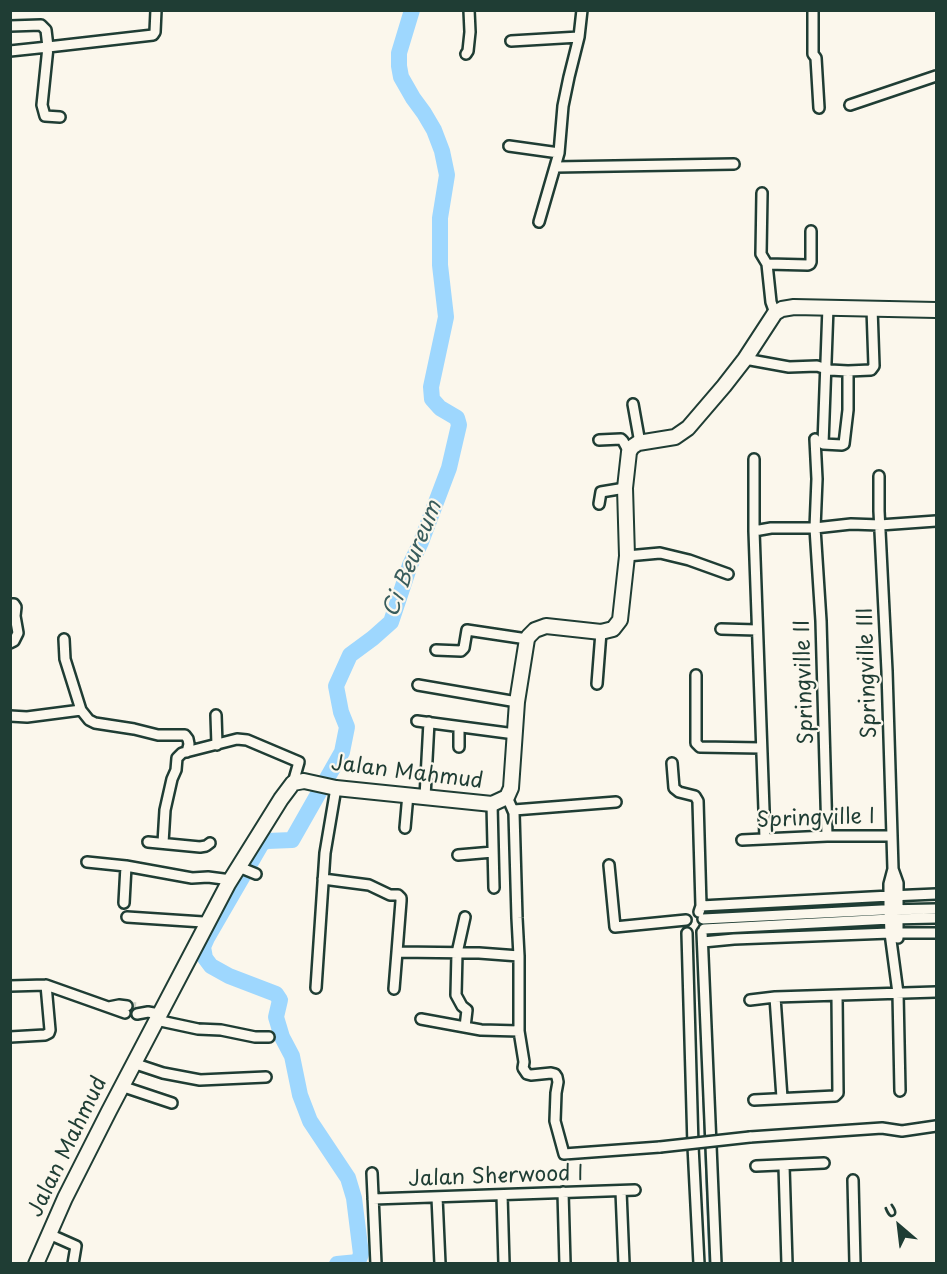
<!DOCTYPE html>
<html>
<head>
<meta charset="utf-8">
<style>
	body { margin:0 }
	#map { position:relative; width:947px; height:1274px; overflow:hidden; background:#fbf7ec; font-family:"Playpen Sans",sans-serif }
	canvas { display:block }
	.frame { position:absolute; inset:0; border:12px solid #1f3d34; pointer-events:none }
	.north { position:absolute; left:869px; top:1196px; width:60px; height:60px; -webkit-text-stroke:4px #fbf7ec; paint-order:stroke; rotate:332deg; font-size:16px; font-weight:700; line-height:24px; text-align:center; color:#1f3d34 }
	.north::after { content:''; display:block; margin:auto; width:21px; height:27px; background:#1f3d34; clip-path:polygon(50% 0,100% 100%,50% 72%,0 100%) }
</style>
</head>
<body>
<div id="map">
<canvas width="947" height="1274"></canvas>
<div class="frame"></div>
<div class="north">U</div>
</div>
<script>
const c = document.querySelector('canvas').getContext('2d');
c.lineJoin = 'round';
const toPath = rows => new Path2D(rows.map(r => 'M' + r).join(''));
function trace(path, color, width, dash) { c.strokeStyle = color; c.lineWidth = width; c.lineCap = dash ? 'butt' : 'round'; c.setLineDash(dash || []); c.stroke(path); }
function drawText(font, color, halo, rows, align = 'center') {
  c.font = font + ' "Playpen Sans",sans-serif'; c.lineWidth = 4.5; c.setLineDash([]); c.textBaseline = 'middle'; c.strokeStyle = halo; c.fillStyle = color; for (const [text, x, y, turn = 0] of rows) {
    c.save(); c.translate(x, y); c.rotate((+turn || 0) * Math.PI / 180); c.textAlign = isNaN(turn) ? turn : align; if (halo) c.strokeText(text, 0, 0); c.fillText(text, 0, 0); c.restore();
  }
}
const stream = toPath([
	[693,800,696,900],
	[698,940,710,1264]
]);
const river = toPath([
	[337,1264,358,1262,361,1254,354,1198,348,1178,310,1121,300,1095,292,1056,282,1037,276,1017,280,1000,276,994,229,976,211,966,205,958,203,947,207,938,262,843,267,841,292,840,342,752,347,727,341,712,336,686,350,655,373,638,391,622,410,565,421,542,449,468,459,425,457,418,440,408,432,399,431,387,446,317,440,265,440,218,447,175,442,151,434,130,424,113,413,98,401,77,399,66,399,53,412,10]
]);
const streetTunnel = toPath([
	[127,1006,138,1007]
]);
const street = toPath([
	[813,10,813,54,816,58,819,108],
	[10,26,41,25,46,30,48,47,153,35,155,32,156,10],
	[511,41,579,37],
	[10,51,48,47,42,105,45,116,60,117],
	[466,54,468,51,470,32,469,10],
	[850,105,936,76],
	[509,146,559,153],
	[555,167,734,164],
	[762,193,761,254,767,264,771,302,775,313],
	[539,222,559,153,563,106,569,77,579,37,582,10],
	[767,264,808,265,810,264,811,262,811,231],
	[828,307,823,444,842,445,844,444,848,410,848,371],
	[745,359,789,367,817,366,830,370,848,371,871,370,874,366,872,308],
	[633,404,640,443],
	[815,439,817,479,815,528,821,621,827,836],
	[599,440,621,439,623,441,629,452],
	[754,459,754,531,765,838],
	[879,476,879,511,887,671,893,869,889,884,889,909,890,933,898,993,900,1091],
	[599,504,601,492,625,488],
	[754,531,771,528,815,528,851,524,880,525,936,521],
	[627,556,660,553,689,560,728,574],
	[10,604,14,604,16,607,15,616,18,633,14,641,10,643],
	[721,629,757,630],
	[64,639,65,659,81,710,89,720,95,723,134,729,158,735,185,735,188,739,189,744,187,752],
	[436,650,461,651,464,648,467,630,527,639],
	[696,675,696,743,700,747,761,748],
	[597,684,601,632],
	[418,685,517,702],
	[216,715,217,745],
	[10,716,27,717,81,710],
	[417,721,515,734],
	[459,727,459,747],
	[672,763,674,788,679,792,695,796,698,801,701,906,699,912],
	[425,797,429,722],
	[507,797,514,813,517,918,519,956,519,1031,524,1062,523,1068,527,1074,531,1075,551,1073,555,1074,557,1077,558,1082,556,1093,555,1121,564,1154,660,1147],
	[492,804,494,888],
	[514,810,616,802],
	[405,828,408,794],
	[742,840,827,836,891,836],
	[148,842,200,847,206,846,210,843],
	[163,843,165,810,172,779,176,770,177,758,182,753,237,739,247,740,299,762,293,783],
	[458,855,493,852],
	[87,862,126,866,192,878,208,877,231,880],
	[609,865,615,927,686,920],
	[239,867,256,874],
	[893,869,898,883,898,938],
	[323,879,369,885,390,895,398,895,401,898,401,901,397,952,479,953,519,956],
	[124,903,126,866],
	[701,906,890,896,936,894],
	[127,917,203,922,207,924],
	[465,917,457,953,456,995,462,1006,467,1010,465,1027],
	[703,919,882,910,936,909],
	[704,929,890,919,936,918],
	[702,932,716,1264],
	[687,933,693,1146,699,1264],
	[703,942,734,939,890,933,936,933],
	[10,986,46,985,125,1013],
	[316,988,325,853,336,788],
	[394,989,397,952],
	[775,997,782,1098],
	[750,1000,775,997,936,992],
	[109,1007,119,1005,127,1006],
	[137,1014,148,1012,159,1014],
	[421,1019,481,1030,519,1031],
	[156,1020,198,1029,221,1030,255,1037,269,1037],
	[10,1037,45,1035,49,1033,50,1030,46,985],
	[133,1063,163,1073,200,1080,266,1077],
	[121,1086,172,1103],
	[754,1100,835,1096,838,1093,837,996],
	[750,1137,882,1128,902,1131,936,1126],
	[756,1166,824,1163],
	[784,1166,787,1264],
	[372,1173,376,1264],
	[853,1180,855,1264],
	[621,1191,624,1264],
	[563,1192,565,1264],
	[502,1195,504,1264],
	[437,1197,440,1264],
	[373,1199,635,1190],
	[49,1234,76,1246,73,1264]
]);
const secondary = toPath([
	[36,1264,65,1198,109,1111,228,884,281,799,293,783,304,781,336,788,492,804,507,797,511,788,517,702,527,639,529,636,535,630,546,626,601,632,613,629,620,620,627,556,625,488,629,452,632,447,638,443,675,437,688,428,724,386,745,359,775,313,782,309,794,307,936,310]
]);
const streetBridge = toPath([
	[660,1147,750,1137]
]);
const streetNames = [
	["Springville III",868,673,-92],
	["Springville II",805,682,-92],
	["Jalan Mahmud",407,773,7],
	["Springville I",816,819,-2],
	["Jalan Mahmud",68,1147,-64],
	["Jalan Sherwood I",496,1177,-2]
];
const waterNames = [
	["Ci Beureum",413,559,-68]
];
trace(stream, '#6b99ad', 3);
trace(river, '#9ed7fe', 16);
trace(streetTunnel, '#cfd2c7', 9, [9, 4.5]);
trace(street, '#1f3d34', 14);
trace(secondary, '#1f3d34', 18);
trace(street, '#fbf7ec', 9);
trace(secondary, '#fbf7ec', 14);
trace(streetBridge, '#1f3d34', 14, []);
trace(streetBridge, '#fbf7ec', 9);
drawText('21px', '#1f3d34', '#fbf7ec', streetNames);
drawText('italic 22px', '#385c5c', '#fbf7ec', waterNames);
</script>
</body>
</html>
